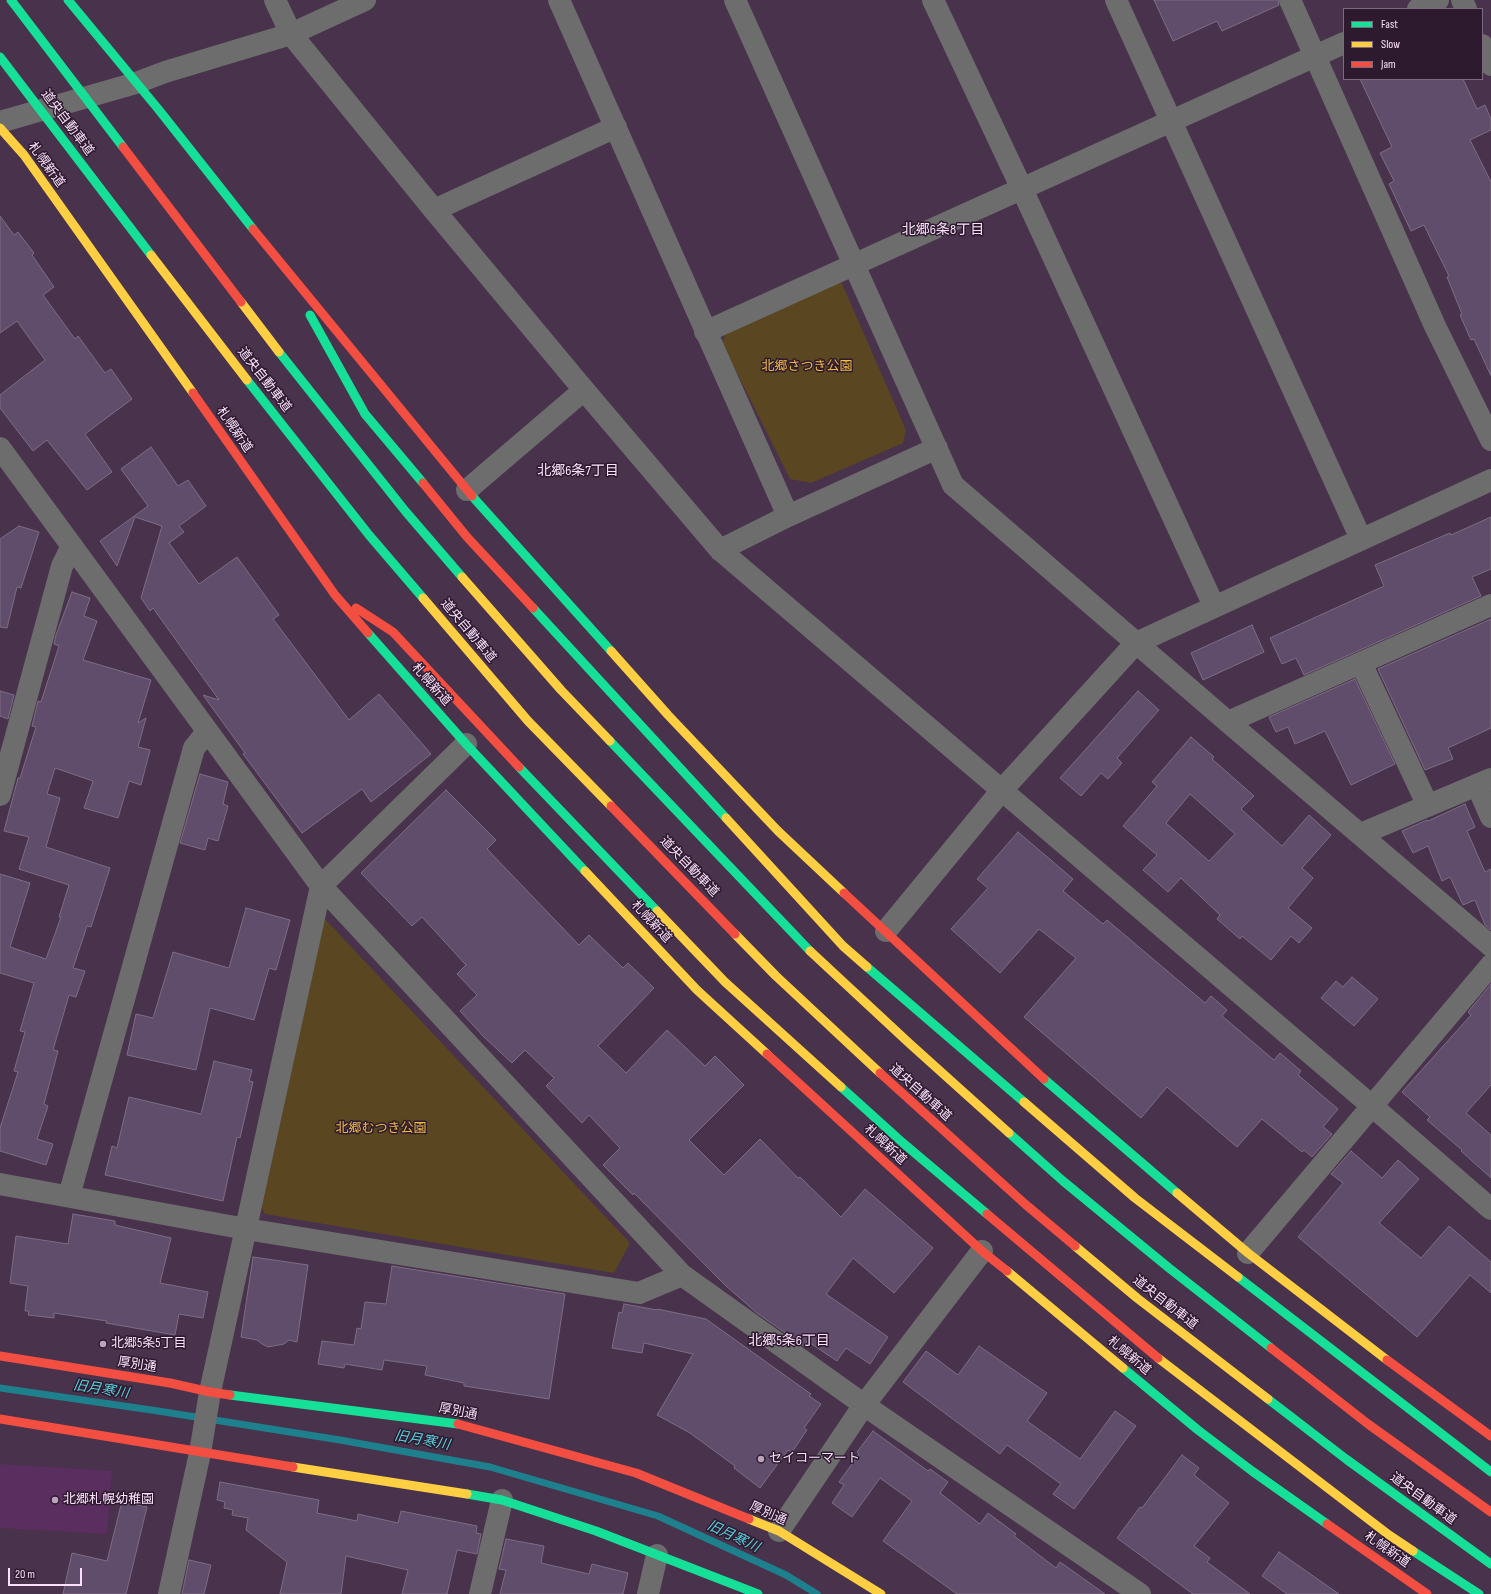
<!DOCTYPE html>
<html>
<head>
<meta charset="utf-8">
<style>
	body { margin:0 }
	#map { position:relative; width:1491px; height:1594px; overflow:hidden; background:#49324c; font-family:"Sofia Sans Condensed",sans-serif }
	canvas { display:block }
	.legend { position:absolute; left:1343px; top:8px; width:140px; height:72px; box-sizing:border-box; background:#2d1a2e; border:1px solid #7f6980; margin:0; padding:5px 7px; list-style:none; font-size:12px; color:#fae0fb }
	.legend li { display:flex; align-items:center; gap:8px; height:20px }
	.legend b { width:20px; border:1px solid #7f6980 }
	.scale { position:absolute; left:8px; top:1568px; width:74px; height:18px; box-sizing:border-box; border:2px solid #fae0fb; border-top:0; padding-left:5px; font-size:12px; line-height:14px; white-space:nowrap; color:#fae0fb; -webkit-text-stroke:3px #2d1a2e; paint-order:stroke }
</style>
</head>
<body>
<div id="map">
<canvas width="1491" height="1594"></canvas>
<ul class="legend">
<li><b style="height:5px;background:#16e098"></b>Fast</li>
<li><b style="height:5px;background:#ffcf43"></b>Slow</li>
<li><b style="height:5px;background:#f24e42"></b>Jam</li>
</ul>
<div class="scale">20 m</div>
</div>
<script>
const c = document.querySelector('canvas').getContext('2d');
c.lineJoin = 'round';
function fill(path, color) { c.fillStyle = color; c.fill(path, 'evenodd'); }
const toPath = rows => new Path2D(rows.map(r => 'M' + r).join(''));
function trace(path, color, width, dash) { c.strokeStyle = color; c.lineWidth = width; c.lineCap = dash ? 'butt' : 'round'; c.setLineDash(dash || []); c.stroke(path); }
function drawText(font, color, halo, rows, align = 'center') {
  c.font = font + ' "Sofia Sans Condensed","Noto Sans JP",sans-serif'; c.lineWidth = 3; c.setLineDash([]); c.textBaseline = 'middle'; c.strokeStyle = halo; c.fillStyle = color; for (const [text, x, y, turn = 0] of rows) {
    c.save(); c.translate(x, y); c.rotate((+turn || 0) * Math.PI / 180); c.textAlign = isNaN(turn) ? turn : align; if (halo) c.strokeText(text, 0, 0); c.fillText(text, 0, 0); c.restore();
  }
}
const built = toPath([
	[0,1464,112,1471,107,1534,0,1528]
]);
const green = toPath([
	[840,279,906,430,903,443,811,483,790,479,722,343,727,331],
	[324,918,630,1243,614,1273,265,1214,258,1202]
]);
const stream = toPath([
	[0,1388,158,1411,340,1440,490,1467,658,1516,786,1575,817,1594]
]);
const building = toPath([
	[1154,0,1278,0,1279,5,1222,31,1217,21,1173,41,1154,0],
	[1360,79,1463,79,1477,109,1485,105,1491,119,1491,130,1470,140,1491,182,1491,376,1474,339,1471,340,1460,315,1462,314,1447,277,1449,276,1424,225,1411,231,1389,184,1394,181,1380,153,1392,147,1360,79],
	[0,216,14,235,18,232,34,253,32,255,54,287,43,295,75,339,78,336,105,373,111,369,132,399,85,434,112,472,87,490,47,440,33,451,0,408,0,395,45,360,17,321,0,333,0,216],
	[151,447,178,486,188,480,206,506,179,526,184,532,169,543,199,584,237,557,279,615,273,619,349,720,379,694,431,754,371,802,362,789,302,833,243,754,245,753,203,695,219,700,153,608,150,611,141,598,162,526,135,517,117,566,100,541,148,506,121,469,151,447],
	[1491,517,1491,569,1472,577,1481,596,1304,675,1296,658,1282,664,1270,638,1384,586,1375,565,1450,533,1451,535,1491,517],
	[19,526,39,532,21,588,17,587,7,628,0,627,0,539,19,526],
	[72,592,90,598,84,616,97,621,83,660,151,680,138,723,146,718,138,747,150,750,141,785,129,781,118,818,84,808,93,781,55,768,47,794,60,798,46,847,110,868,91,927,87,926,73,968,85,971,76,997,69,995,53,1050,58,1051,44,1104,48,1106,37,1139,53,1144,46,1165,0,1151,0,1128,18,1072,14,1071,25,1032,20,1031,34,983,0,973,0,874,30,883,10,947,46,959,61,917,59,917,69,885,19,869,29,837,4,831,18,778,20,778,36,727,32,726,38,701,41,702,59,646,54,644,56,635,72,592],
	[1491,619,1491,728,1448,748,1453,759,1425,770,1378,669,1491,619],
	[1252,625,1264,652,1203,680,1191,653,1252,625],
	[1355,679,1395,764,1351,785,1325,731,1295,744,1288,727,1276,732,1269,717,1355,679],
	[0,691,14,695,8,719,0,716,0,691],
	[1138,691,1159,710,1117,758,1122,763,1108,779,1101,773,1081,796,1060,778,1138,691],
	[1191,737,1214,757,1212,759,1254,796,1241,809,1282,846,1309,815,1331,835,1302,868,1313,878,1288,908,1312,928,1299,943,1291,936,1271,960,1242,936,1240,939,1217,919,1220,915,1181,878,1168,892,1143,870,1157,855,1123,826,1157,786,1152,782,1191,737],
	[1190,794,1235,834,1209,861,1166,823,1190,794],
	[200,774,228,782,223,804,228,806,218,841,208,838,205,850,180,843,200,774],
	[446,790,496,840,487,849,579,945,589,935,623,968,628,963,654,988,598,1046,626,1073,667,1030,705,1066,715,1056,744,1085,689,1140,724,1175,760,1139,798,1178,800,1177,841,1217,865,1189,933,1248,894,1293,853,1258,826,1294,888,1337,870,1364,846,1348,837,1361,807,1341,804,1346,757,1313,726,1286,634,1193,633,1195,603,1165,620,1148,589,1115,582,1123,546,1086,554,1078,525,1050,512,1063,484,1037,460,1011,477,995,457,974,466,965,422,917,412,926,361,873,446,790],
	[1465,804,1475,827,1467,831,1485,872,1491,869,1491,930,1485,925,1475,900,1463,905,1450,877,1442,881,1428,846,1413,853,1402,831,1427,820,1428,821,1465,804],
	[1018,832,1073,879,1063,891,1103,924,1107,920,1205,1003,1211,996,1227,1010,1222,1016,1274,1060,1280,1053,1301,1071,1298,1075,1338,1109,1323,1127,1332,1134,1312,1157,1304,1150,1302,1152,1262,1119,1237,1147,1167,1087,1141,1118,1024,1017,1076,958,1039,929,1000,973,951,929,988,888,977,879,1018,832],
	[246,908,290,920,276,970,269,968,254,1020,210,1008,196,1070,127,1055,136,1014,153,1018,173,952,229,968,246,908],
	[1352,977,1378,999,1354,1026,1321,998,1336,981,1343,987,1352,977],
	[1491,984,1491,1085,1466,1113,1491,1135,1491,1178,1461,1151,1462,1150,1427,1120,1430,1117,1402,1092,1471,1015,1468,1012,1491,984],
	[214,1061,252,1070,249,1081,253,1082,240,1138,237,1137,223,1201,105,1175,112,1146,117,1148,129,1097,201,1114,214,1061],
	[1351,1151,1382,1178,1398,1160,1419,1179,1379,1223,1421,1258,1449,1226,1491,1262,1491,1293,1470,1275,1417,1337,1298,1237,1343,1183,1331,1174,1351,1151],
	[73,1214,115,1221,115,1225,171,1238,160,1283,208,1292,203,1318,179,1314,175,1335,106,1323,107,1321,54,1313,54,1318,28,1315,29,1311,25,1311,28,1286,10,1283,16,1236,68,1244,73,1214],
	[253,1257,308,1265,297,1342,289,1340,284,1344,268,1347,262,1344,257,1340,241,1337,253,1257],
	[392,1266,565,1294,549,1399,464,1386,464,1383,425,1375,427,1366,384,1360,382,1370,345,1364,344,1368,318,1364,322,1341,354,1345,357,1328,361,1329,365,1302,386,1304,392,1266],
	[624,1304,657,1310,657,1309,706,1319,811,1394,809,1396,821,1404,804,1428,807,1430,792,1452,788,1450,760,1488,734,1468,735,1466,690,1433,657,1415,693,1354,644,1343,642,1353,612,1348,619,1312,622,1313,624,1304],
	[979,1346,1047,1393,1027,1421,1080,1459,1115,1411,1136,1426,1074,1509,1053,1494,1061,1484,1007,1445,1000,1454,903,1382,926,1351,958,1375,979,1346],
	[873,1431,928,1471,930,1469,948,1482,940,1493,980,1524,988,1513,1016,1534,1014,1536,1056,1568,1060,1562,1105,1594,957,1594,883,1541,912,1501,880,1478,852,1517,832,1503,844,1485,839,1482,859,1454,857,1452,873,1431],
	[1182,1455,1199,1468,1194,1475,1229,1503,1194,1546,1210,1558,1207,1562,1250,1594,1193,1594,1117,1538,1140,1507,1142,1508,1182,1455],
	[220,1482,319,1500,317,1513,357,1521,358,1514,398,1523,401,1511,477,1526,476,1533,481,1534,477,1554,457,1550,447,1594,402,1594,408,1570,346,1556,341,1594,280,1594,287,1562,246,1530,248,1518,232,1515,233,1510,224,1508,225,1502,217,1500,220,1482],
	[122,1501,147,1507,126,1594,63,1594,72,1553,107,1561,122,1501],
	[506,1539,544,1546,541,1563,589,1574,592,1564,628,1573,623,1594,500,1594,506,1570,499,1569,506,1539],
	[1279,1552,1339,1594,1287,1594,1262,1576,1279,1552],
	[189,1560,211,1565,204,1594,182,1594,189,1560]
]);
const street = toPath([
	[275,0,291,34,434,210,584,390,720,550,1372,1106,1491,1209],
	[559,0,788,516],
	[735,0,953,485,1228,722,1491,946],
	[933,0,1022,189,1214,606],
	[1116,0,1361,539],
	[1290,0,1435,326,1491,440],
	[1462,0,1466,9],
	[1418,9,1438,0],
	[1482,45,1491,65],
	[0,122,136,83,165,72,291,34,365,0],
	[434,210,616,127],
	[705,332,1344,43],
	[0,448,321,886,682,1275,877,1414,1140,1594],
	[467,490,584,390],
	[720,550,788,516,937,448],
	[1361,663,1428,806],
	[1228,722,1491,605],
	[1477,785,1491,817],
	[0,795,62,566,72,546],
	[1361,834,1491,779],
	[886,931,1002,790,1136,643,1491,480],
	[0,1184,246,1229,639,1293,682,1275],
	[69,1196,194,748,207,732],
	[1248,1253,1491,965],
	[779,1531,864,1405,982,1251],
	[169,1594,200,1453,210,1392,321,886,466,744],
	[480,1594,502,1500],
	[648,1594,657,1555]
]);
const fast = toPath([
	[68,0,159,110,253,229],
	[310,315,365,414,423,483],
	[279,352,406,512,462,577],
	[247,380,369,535,423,598],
	[472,496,611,651],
	[533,608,726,818],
	[368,633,466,744,585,871],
	[610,741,810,951],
	[519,767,657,911],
	[867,967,1024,1102],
	[1044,1079,1177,1193],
	[841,1087,903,1143,987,1214],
	[1009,1133,1063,1181,1169,1268,1271,1348],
	[1238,1277,1491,1472],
	[1123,1368,1198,1430,1252,1471,1327,1524],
	[230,1395,458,1424],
	[1268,1399,1346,1459,1491,1564],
	[467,1494,502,1500,596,1531,758,1594],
	[1413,1551,1479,1594]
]);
const slow = toPath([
	[0,128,24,155,193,393],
	[462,577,561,690,610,741],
	[423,598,528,721,611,806],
	[611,651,668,715,778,831,844,893],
	[726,818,843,946,867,967],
	[585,871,697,990,767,1054],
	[657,911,725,982,841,1087],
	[735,934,776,976,880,1073],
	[810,951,909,1043,1009,1133],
	[1024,1102,1135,1198,1238,1277],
	[1177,1193,1248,1253,1387,1360],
	[1075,1246,1137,1298,1268,1399],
	[1007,1271,1123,1368],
	[1158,1358,1389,1535,1413,1551],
	[293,1467,467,1494],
	[749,1519,779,1531,881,1594]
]);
const jam = toPath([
	[253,229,472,496],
	[193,393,335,595,368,633],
	[423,483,467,537,533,608],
	[356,608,393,632,519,767],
	[611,806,735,934],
	[844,893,1044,1079],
	[767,1054,982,1251,1007,1271],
	[880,1073,1025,1204,1075,1246],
	[987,1214,1158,1358],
	[1271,1348,1368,1424,1491,1512],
	[0,1356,170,1383,210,1392,230,1395],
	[1387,1360,1491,1436],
	[0,1419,293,1467],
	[458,1424,636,1473,749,1519],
	[1327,1524,1427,1594]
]);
const fastBridge = toPath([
	[11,0,123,147],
	[0,57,151,255]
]);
const slowBridge = toPath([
	[151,255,247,380],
	[241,302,279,352]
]);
const jamBridge = toPath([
	[123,147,241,302]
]);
const markers = [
	[103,1344,4,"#bca3be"],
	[761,1459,4,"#bca3be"],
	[55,1500,4,"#bca3be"]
];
const streetNames = [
	["道央自動車道",67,123,53],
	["札幌新道",46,165,54],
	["道央自動車道",264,380,52],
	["札幌新道",234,430,55],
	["道央自動車道",468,631,50],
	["札幌新道",431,685,48],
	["道央自動車道",689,867,46],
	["札幌新道",651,922,47],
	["道央自動車道",920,1093,42],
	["札幌新道",885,1145,43],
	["道央自動車道",1165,1303,38],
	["札幌新道",1129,1356,40],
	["厚別通",137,1365,9],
	["厚別通",458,1412,11],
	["道央自動車道",1423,1499,36],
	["厚別通",768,1514,24],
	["札幌新道",1387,1550,35]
];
const parkNames = [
	["北郷さつき公園",807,367],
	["北郷むつき公園",381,1129]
];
const poiNames = [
	["北郷5条5丁目",111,1344],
	["セイコーマート",769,1459],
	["北郷札幌幼稚園",63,1500]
];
const neighbourhoodNames = [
	["北郷6条8丁目",943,230],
	["北郷6条7丁目",578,471],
	["北郷5条6丁目",789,1341]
];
const waterNames = [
	["旧月寒川",101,1390,9],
	["旧月寒川",422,1441,10],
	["旧月寒川",733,1537,25]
];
fill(built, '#5a2e5e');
fill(green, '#5b4622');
trace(stream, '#1d808c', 7);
fill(building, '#604d6b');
trace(building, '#7c6d84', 1);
trace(street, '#6c6d6c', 22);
trace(fast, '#16e098', 9);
trace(slow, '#ffcf43', 9);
trace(jam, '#f24e42', 9);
trace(fastBridge, '#16e098', 9);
trace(slowBridge, '#ffcf43', 9);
trace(jamBridge, '#f24e42', 9);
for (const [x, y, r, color] of markers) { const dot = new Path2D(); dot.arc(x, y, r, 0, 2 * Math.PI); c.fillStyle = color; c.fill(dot); trace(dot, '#2d1a2e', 1.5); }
drawText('13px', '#fae0fb', '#2d1a2e', streetNames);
drawText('13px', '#f1bb3f', '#2d1a2e', parkNames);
drawText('13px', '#fae0fb', '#2d1a2e', poiNames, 'left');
drawText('14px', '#fae0fb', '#2d1a2e', neighbourhoodNames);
drawText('italic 14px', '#56d3df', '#2d1a2e', waterNames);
</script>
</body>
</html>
